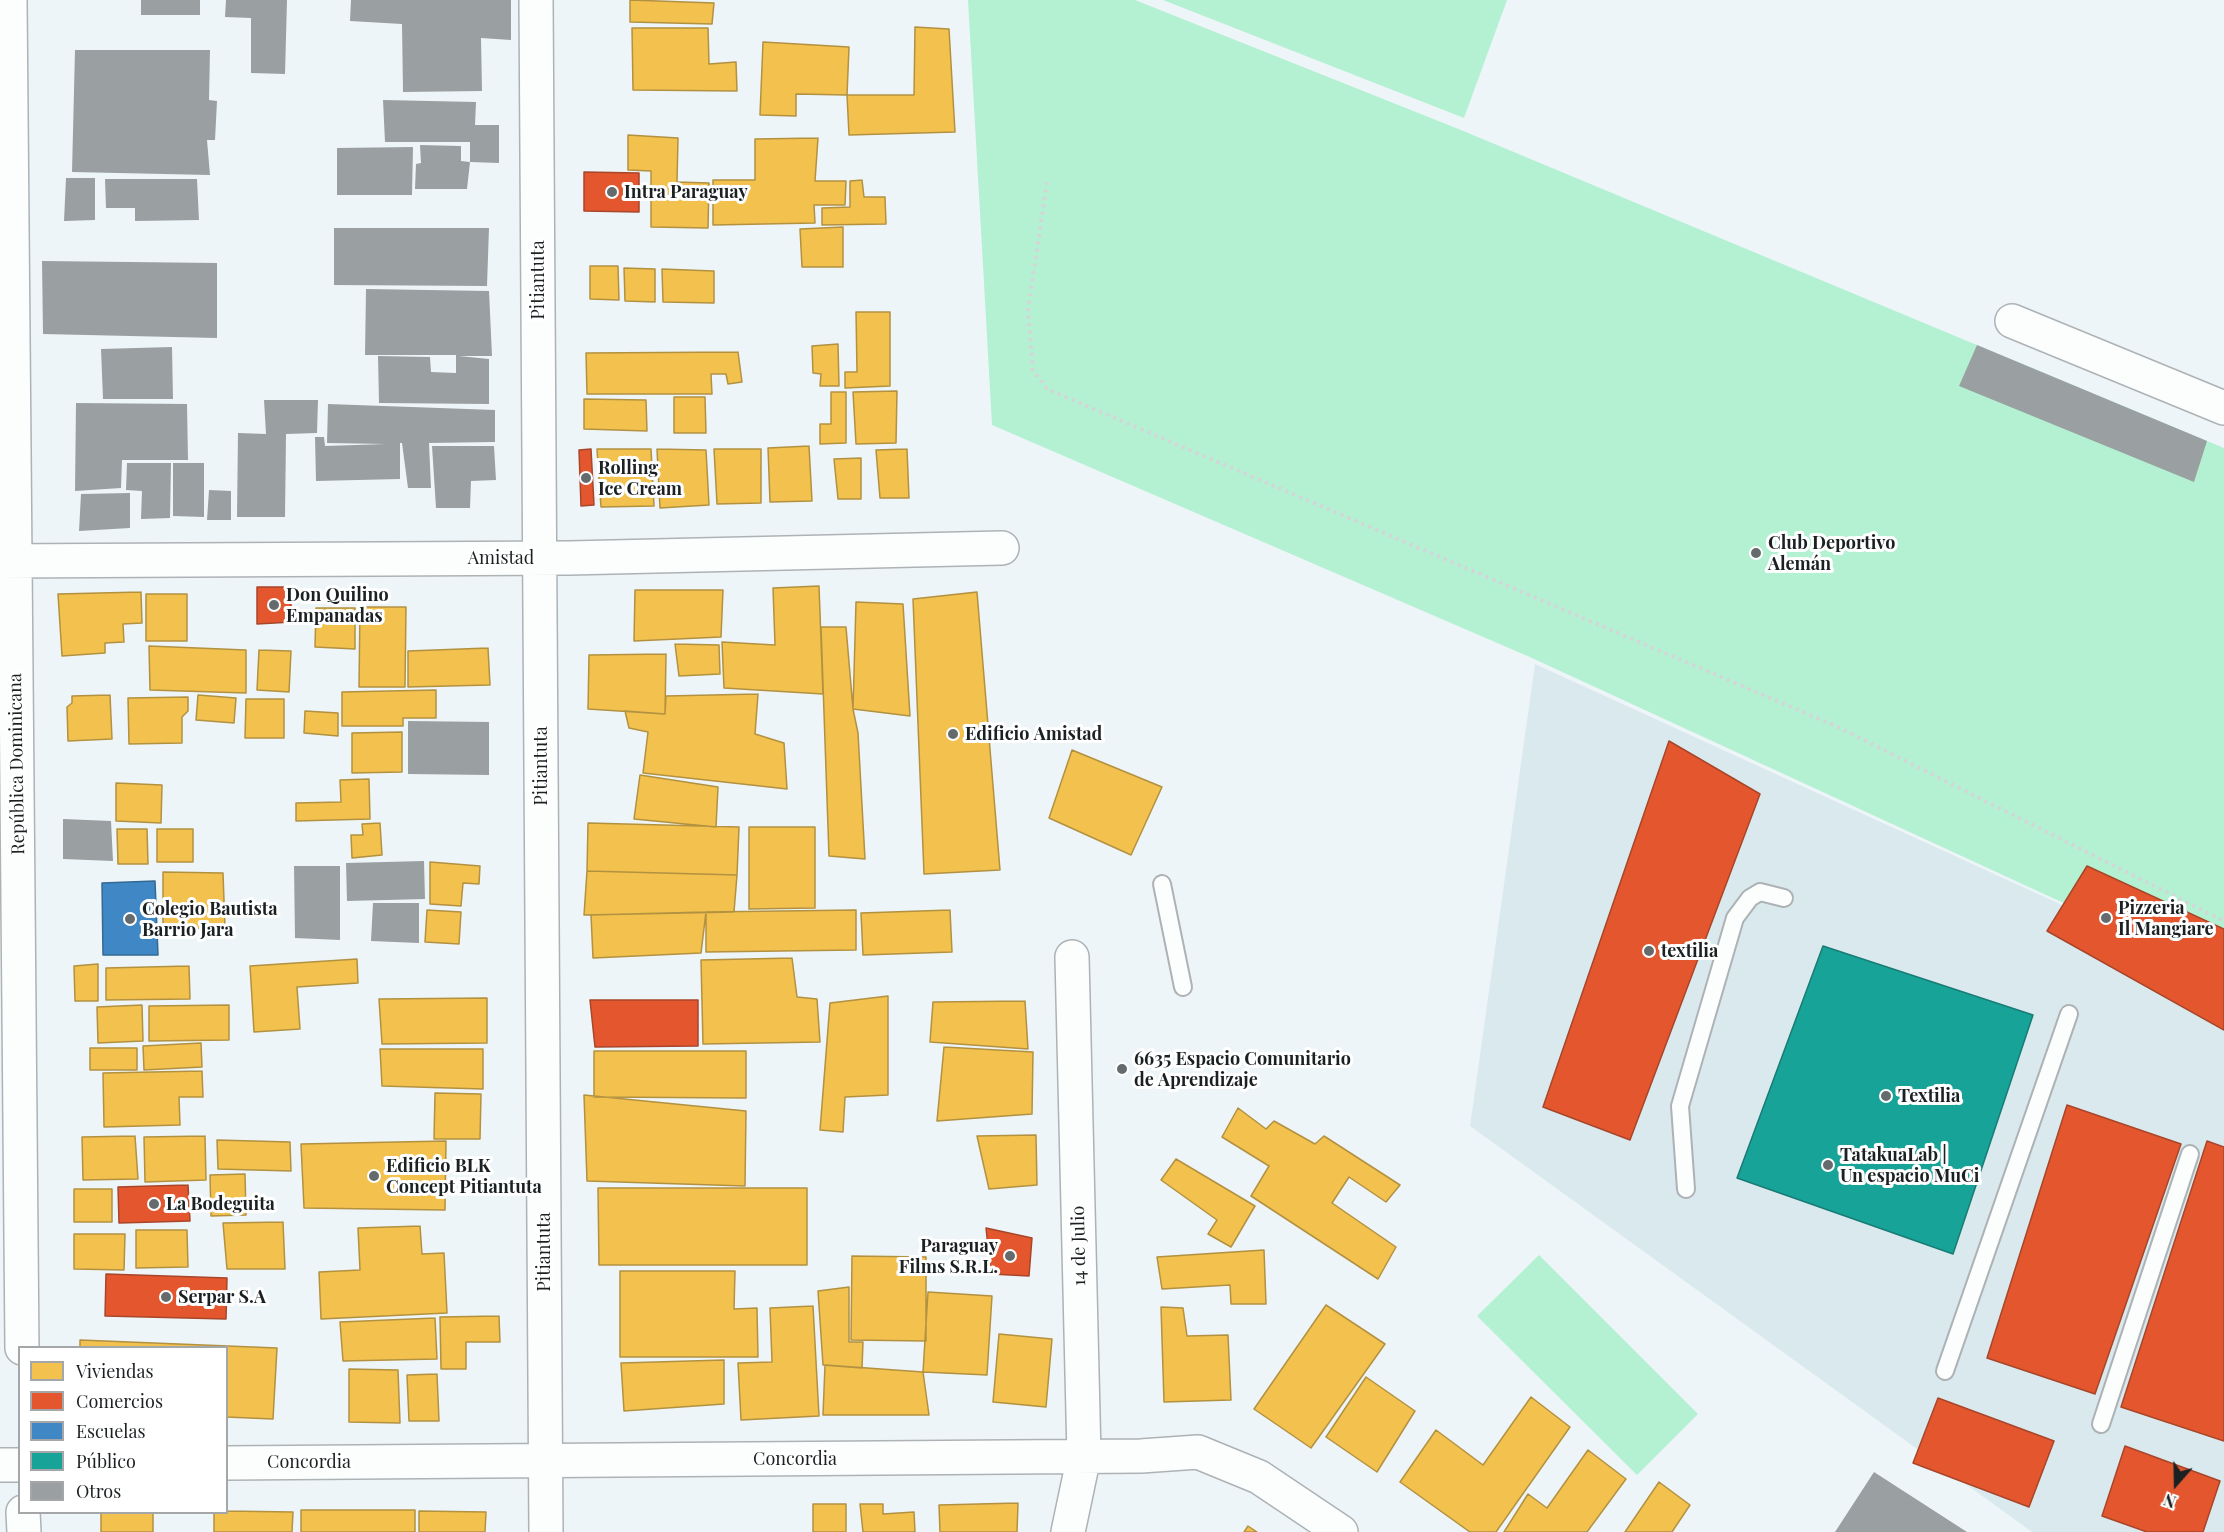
<!DOCTYPE html>
<html>
<head>
<meta charset="utf-8">
<style>
	body { margin:0 }
	#map { position:relative; width:2224px; height:1532px; overflow:hidden; background:#eef5f8; font-family:"Playfair Display",serif }
	canvas { display:block }
	.legend { position:absolute; left:18px; top:1346px; width:210px; height:168px; box-sizing:border-box; background:#fff; border:2px solid #a4a6a7; margin:0; padding:8px 10px; list-style:none; font-size:18px; color:#1b2022 }
	.legend li { display:flex; align-items:center; gap:12px; height:30px }
	.legend b { width:30px; border:2px solid #a4a6a7 }
	.north { position:absolute; left:2146px; top:1454px; width:60px; height:60px; -webkit-text-stroke:4px #fff; paint-order:stroke; rotate:200deg; font-size:16px; font-weight:700; line-height:24px; text-align:center; color:#1b2022 }
	.north::after { content:''; display:block; margin:auto; width:21px; height:27px; background:#1b2022; clip-path:polygon(50% 0,100% 100%,50% 72%,0 100%) }
</style>
</head>
<body>
<div id="map">
<canvas width="2224" height="1532"></canvas>
<ul class="legend">
<li><b style="height:16px;background:#f2c14e"></b>Viviendas</li>
<li><b style="height:16px;background:#e4572e"></b>Comercios</li>
<li><b style="height:16px;background:#3f88c5"></b>Escuelas</li>
<li><b style="height:16px;background:#17a398"></b>Público</li>
<li><b style="height:16px;background:#9aa0a1"></b>Otros</li>
</ul>
<div class="north">N</div>
</div>
<script>
const c = document.querySelector('canvas').getContext('2d');
c.lineJoin = 'round';
function fill(path, color) { c.fillStyle = color; c.fill(path, 'evenodd'); }
const toPath = rows => new Path2D(rows.map(r => 'M' + r).join(''));
function trace(path, color, width, dash) { c.strokeStyle = color; c.lineWidth = width; c.lineCap = dash ? 'butt' : 'round'; c.setLineDash(dash || []); c.stroke(path); }
function drawText(font, color, halo, rows, align = 'center') {
  c.font = font + ' "Playfair Display",serif'; c.lineWidth = 6; c.setLineDash([]); c.textBaseline = 'middle'; c.strokeStyle = halo; c.fillStyle = color; for (const [text, x, y, turn = 0] of rows) {
    c.save(); c.translate(x, y); c.rotate((+turn || 0) * Math.PI / 180); c.textAlign = isNaN(turn) ? turn : align; if (halo) c.strokeText(text, 0, 0); c.fillText(text, 0, 0); c.restore();
  }
}
const built = toPath([
	[1535,664,2224,979,2224,1532,2032,1532,1470,1126]
]);
const green = toPath([
	[968,0,1135,0,1461,130,2224,448,2224,977,1532,658,992,425],
	[1163,0,1507,0,1464,118],
	[1539,1255,1698,1414,1637,1475,1477,1316]
]);
const homes = toPath([
	[630,0,714,3,712,24,630,22,630,0],
	[915,27,949,29,955,132,849,135,847,95,914,95,915,27],
	[632,28,708,28,709,64,736,62,737,91,633,90,632,28],
	[763,42,849,47,847,95,796,94,796,116,760,115,763,42],
	[628,135,678,138,677,182,709,183,708,228,651,227,651,171,628,170,628,135],
	[818,138,815,181,846,181,845,205,814,205,815,223,713,225,713,180,755,180,755,139,818,138],
	[862,180,864,197,885,197,886,224,822,225,822,208,850,207,850,181,862,180],
	[843,227,843,267,802,267,800,229,843,227],
	[590,266,618,266,619,300,590,299,590,266],
	[624,268,655,269,655,302,625,301,624,268],
	[662,269,714,271,714,303,663,302,662,269],
	[856,312,890,312,890,386,845,388,845,372,857,372,856,312],
	[838,344,839,386,820,386,821,374,813,373,812,346,838,344],
	[738,352,742,382,728,384,726,374,711,374,712,394,587,394,586,353,738,352],
	[897,391,896,443,856,444,853,392,897,391],
	[831,392,846,392,846,443,820,444,820,424,831,424,831,392],
	[674,397,705,397,706,433,674,433,674,397],
	[584,399,646,400,647,431,584,429,584,399],
	[809,446,812,501,770,502,768,448,809,446],
	[597,449,651,449,654,506,601,507,597,449],
	[657,449,706,450,709,505,660,508,657,449],
	[714,449,761,449,761,503,717,504,714,449],
	[907,449,909,498,880,498,876,450,907,449],
	[861,458,861,499,838,499,834,459,861,458],
	[819,586,823,694,724,688,722,642,775,645,773,588,819,586],
	[635,590,723,590,721,637,634,641,635,590],
	[141,592,142,623,123,624,124,642,105,643,105,653,62,656,58,594,141,592],
	[977,592,1000,870,924,874,913,599,977,592],
	[146,594,187,594,187,641,146,641,146,594],
	[856,602,903,604,910,716,853,709,856,602],
	[360,607,406,607,405,687,359,687,360,607],
	[316,608,355,608,355,649,315,647,316,608],
	[821,627,846,627,853,709,858,733,865,859,829,856,821,627],
	[675,644,719,645,720,674,679,676,675,644],
	[149,646,246,650,246,693,150,690,149,646],
	[488,648,490,685,408,687,408,651,488,648],
	[259,650,291,651,289,692,257,690,259,650],
	[666,654,665,714,588,709,589,655,666,654],
	[436,690,436,718,403,718,403,726,342,726,342,692,436,690],
	[758,694,755,734,784,743,787,789,643,773,648,732,629,728,625,711,665,714,666,696,758,694],
	[110,695,112,739,68,741,67,707,72,703,72,696,110,695],
	[198,695,236,698,234,723,196,720,198,695],
	[188,697,188,711,182,717,182,743,129,744,128,698,188,697],
	[246,699,284,699,284,738,245,738,246,699],
	[305,711,338,713,338,736,304,733,305,711],
	[402,732,402,772,352,773,352,733,402,732],
	[1072,750,1162,787,1131,855,1049,818,1072,750],
	[640,775,718,787,716,827,634,819,640,775],
	[369,779,370,819,296,821,296,803,341,802,340,780,369,779],
	[116,783,162,785,161,823,116,821,116,783],
	[380,823,382,855,352,858,351,835,363,835,362,824,380,823],
	[588,823,739,827,737,875,587,871,588,823],
	[749,827,815,827,815,908,749,909,749,827],
	[117,829,147,829,148,864,118,864,117,829],
	[157,829,193,829,193,862,157,862,157,829],
	[430,862,480,866,479,884,463,883,461,906,430,904,430,862],
	[587,871,737,875,734,912,584,915,587,871],
	[163,872,223,873,225,928,163,929,163,872],
	[427,910,461,912,459,944,425,942,427,910],
	[856,910,856,950,706,952,706,912,856,910],
	[950,910,952,952,863,955,861,913,950,910],
	[706,912,701,953,593,958,591,915,706,912],
	[792,958,797,997,817,999,820,1042,703,1044,701,960,792,958],
	[357,959,358,983,297,987,300,1029,254,1032,250,966,357,959],
	[98,964,98,1001,75,1001,74,966,98,964],
	[189,966,190,999,106,1000,106,968,189,966],
	[888,996,888,1095,845,1097,843,1132,820,1130,830,1003,888,996],
	[487,998,487,1043,382,1044,379,999,487,998],
	[1025,1001,1028,1049,930,1042,933,1002,1025,1001],
	[142,1005,143,1041,98,1043,97,1007,142,1005],
	[229,1005,229,1040,149,1041,149,1006,229,1005],
	[201,1043,202,1067,144,1070,143,1046,201,1043],
	[944,1047,1033,1052,1032,1114,937,1121,944,1047],
	[90,1048,137,1048,137,1070,90,1070,90,1048],
	[380,1049,483,1049,483,1089,382,1086,380,1049],
	[594,1051,746,1051,746,1098,594,1097,594,1051],
	[202,1071,203,1097,179,1097,180,1125,104,1127,103,1073,202,1071],
	[435,1093,481,1094,480,1139,434,1139,435,1093],
	[584,1095,746,1111,745,1186,587,1181,584,1095],
	[1238,1108,1266,1129,1274,1121,1315,1144,1324,1136,1400,1185,1386,1202,1349,1177,1332,1203,1396,1247,1378,1279,1251,1196,1269,1166,1222,1137,1238,1108],
	[1036,1135,1037,1185,989,1189,977,1136,1036,1135],
	[135,1136,138,1179,83,1180,82,1137,135,1136],
	[205,1136,206,1180,145,1182,144,1137,205,1136],
	[217,1140,290,1142,291,1171,218,1169,217,1140],
	[446,1141,445,1210,304,1208,301,1144,446,1141],
	[1176,1159,1255,1206,1231,1247,1208,1234,1217,1220,1161,1180,1176,1159],
	[245,1174,246,1215,211,1216,210,1175,245,1174],
	[598,1188,807,1188,807,1265,599,1265,598,1188],
	[74,1189,112,1189,112,1222,74,1222,74,1189],
	[283,1222,285,1269,227,1269,223,1223,283,1222],
	[420,1226,422,1254,444,1253,447,1313,321,1319,319,1272,360,1270,358,1228,420,1226],
	[136,1230,187,1230,188,1267,136,1268,136,1230],
	[74,1234,125,1234,124,1270,74,1269,74,1234],
	[1264,1250,1266,1304,1231,1304,1230,1285,1162,1289,1157,1257,1264,1250],
	[852,1256,926,1257,926,1341,851,1340,852,1256],
	[620,1271,735,1271,734,1309,757,1308,758,1357,620,1357,620,1271],
	[849,1287,849,1342,863,1342,862,1368,823,1365,818,1291,849,1287],
	[928,1292,992,1296,987,1375,923,1372,928,1292],
	[1326,1305,1385,1344,1311,1448,1254,1409,1326,1305],
	[813,1306,819,1416,741,1420,738,1363,772,1362,770,1308,813,1306],
	[1161,1307,1183,1308,1187,1336,1228,1335,1231,1400,1164,1402,1161,1307],
	[499,1316,500,1342,466,1342,466,1369,441,1369,440,1317,499,1316],
	[435,1318,437,1359,343,1361,340,1322,435,1318],
	[999,1334,1052,1339,1046,1407,993,1402,999,1334],
	[80,1340,277,1348,273,1419,226,1417,226,1348,80,1348,80,1340],
	[724,1360,724,1404,624,1411,621,1363,724,1360],
	[825,1365,923,1372,929,1415,823,1415,825,1365],
	[349,1369,398,1370,400,1423,349,1422,349,1369],
	[437,1374,439,1421,409,1421,407,1375,437,1374],
	[1366,1377,1415,1411,1377,1472,1326,1437,1366,1377],
	[1531,1397,1570,1427,1496,1532,1470,1532,1400,1482,1436,1430,1483,1465,1531,1397],
	[1588,1450,1626,1479,1587,1532,1504,1532,1528,1494,1547,1508,1588,1450],
	[1659,1482,1690,1505,1672,1532,1625,1532,1659,1482],
	[1018,1503,1017,1532,940,1532,939,1505,1018,1503],
	[813,1504,846,1504,846,1532,813,1532,813,1504],
	[860,1504,883,1504,883,1514,914,1512,915,1532,863,1532,860,1504],
	[301,1510,415,1510,415,1532,301,1532,301,1510],
	[226,1511,293,1512,292,1532,214,1532,214,1512,226,1511],
	[419,1511,486,1512,485,1532,419,1532,419,1511],
	[101,1512,153,1512,153,1532,101,1532,101,1512],
	[1248,1526,1257,1532,1244,1532,1248,1526]
]);
const shops = toPath([
	[584,172,639,173,639,212,584,211,584,172],
	[591,449,594,505,581,506,579,450,591,449],
	[257,587,290,587,292,622,257,624,257,587],
	[1669,741,1760,794,1630,1140,1543,1107,1669,741],
	[2087,866,2224,929,2224,1030,2047,931,2087,866],
	[590,1000,698,1000,698,1046,595,1047,590,1000],
	[2067,1105,2181,1144,2095,1394,1987,1358,2067,1105],
	[2207,1141,2224,1147,2224,1441,2121,1407,2207,1141],
	[188,1185,190,1221,119,1223,118,1187,188,1185],
	[986,1228,1032,1238,1029,1276,991,1274,986,1228],
	[106,1274,227,1278,226,1319,105,1316,106,1274],
	[1938,1398,2054,1441,2029,1507,1913,1463,1938,1398],
	[2125,1446,2220,1481,2203,1532,2147,1532,2102,1516,2125,1446]
]);
const schools = toPath([
	[155,881,158,955,103,955,102,883,155,881]
]);
const public = toPath([
	[1823,946,2033,1015,1953,1254,1737,1178,1823,946]
]);
const building = toPath([
	[141,0,200,0,200,15,141,15],
	[226,0,287,0,285,74,251,73,251,18,225,17],
	[351,0,511,0,511,40,481,38,482,91,403,92,402,24,350,21],
	[75,50,210,50,209,100,217,101,215,140,207,140,210,175,72,172],
	[383,100,476,102,475,125,499,125,499,163,470,162,467,189,415,189,416,164,421,163,420,145,461,146,461,161,470,162,470,142,385,142],
	[413,147,412,195,337,195,337,148],
	[66,178,95,178,95,220,64,221],
	[105,179,197,179,199,220,135,221,135,208,106,208],
	[334,228,489,228,487,286,334,285],
	[42,261,217,263,217,338,43,334],
	[366,289,489,291,492,356,459,356,489,359,489,404,379,403,378,356,430,357,431,372,456,373,456,355,365,355],
	[1977,345,2207,441,2194,482,1959,386],
	[172,347,173,399,103,399,101,349],
	[264,400,318,400,317,433,286,434,285,517,237,517,238,433,266,434],
	[76,403,187,404,188,460,122,460,121,488,75,491],
	[328,404,495,410,495,442,429,443,431,488,408,488,402,443,400,443,400,479,316,481,315,437,324,437,325,446,386,444,327,443],
	[432,446,494,446,496,480,471,481,470,508,436,508],
	[127,463,171,463,170,518,141,519,142,491,126,490],
	[173,463,204,463,204,517,173,516],
	[209,490,231,491,231,520,207,520],
	[130,493,130,528,79,531,81,494],
	[408,721,489,722,489,775,408,774],
	[63,819,111,821,113,861,63,859],
	[424,861,425,899,347,901,346,863],
	[294,866,340,866,340,940,295,938],
	[373,903,419,903,419,943,371,941],
	[1874,1472,1967,1532,1835,1532]
]);
const path = toPath([
	[1047,182,1028,310,1033,370,1047,389,1838,727,2224,921]
]);
const lane = toPath([
	[1162,884,1183,987],
	[1686,1189,1680,1106,1735,918,1750,898,1760,892,1784,898],
	[1945,1371,2069,1014],
	[2101,1424,2190,1154]
]);
const street = toPath([
	[10,0,22,1348],
	[536,0,546,1532],
	[2012,321,2224,408],
	[0,561,569,558,1002,548],
	[226,1463,1141,1456,1198,1452,1259,1477,1341,1532],
	[0,1465,20,1465],
	[23,1512,24,1532],
	[1068,1532,1084,1456,1072,957]
]);
const markers = [
	[612,192,6,"#656b6d"],
	[586,478,6,"#656b6d"],
	[1756,553,6,"#656b6d"],
	[274,605,6,"#656b6d"],
	[953,734,6,"#656b6d"],
	[2106,918,6,"#656b6d"],
	[130,919,6,"#656b6d"],
	[1649,951,6,"#656b6d"],
	[1122,1069,6,"#656b6d"],
	[1886,1096,6,"#656b6d"],
	[1828,1165,6,"#656b6d"],
	[374,1176,6,"#656b6d"],
	[154,1204,6,"#656b6d"],
	[1010,1256,6,"#656b6d"],
	[166,1297,6,"#656b6d"]
];
const poiNames = [
	["Intra Paraguay",624,192],
	["Rolling",598,468],
	["Ice Cream",598,489],
	["Club Deportivo",1768,543],
	["Alemán",1768,564],
	["Don Quilino",286,595],
	["Empanadas",286,616],
	["Edificio Amistad",965,734],
	["Pizzeria",2118,908],
	["Il Mangiare",2118,929],
	["Colegio Bautista",142,909],
	["Barrio Jara",142,930],
	["textilia",1661,951],
	["6635 Espacio Comunitario",1134,1059],
	["de Aprendizaje",1134,1080],
	["Textilia",1898,1096],
	["TatakuaLab |",1840,1155],
	["Un espacio MuCi",1840,1176],
	["Edificio BLK",386,1166],
	["Concept Pitiantuta",386,1187],
	["La Bodeguita",166,1204],
	["Paraguay",998,1246,"right"],
	["Films S.R.L.",998,1267,"right"],
	["Serpar S.A",178,1297]
];
const streetNames = [
	["Pitiantuta",538,280,-90],
	["Amistad",501,558],
	["República Dominicana",17,764,-91],
	["Pitiantuta",541,766,-90],
	["14 de Julio",1079,1246,-91],
	["Pitiantuta",544,1252,-90],
	["Concordia",795,1459],
	["Concordia",309,1462]
];
fill(built, '#dae9ee');
fill(green, '#b4f1d3');
fill(homes, '#f2c14e');
trace(homes, '#b29141', 1.5);
fill(shops, '#e4572e');
trace(shops, '#a8462a', 1.5);
fill(schools, '#3f88c5');
trace(schools, '#346994', 1.5);
fill(public, '#17a398');
trace(public, '#187c75', 1.5);
fill(building, '#9aa0a1');
trace(lane, '#adb2b5', 20);
trace(street, '#adb2b5', 36);
trace(path, '#d4d5d7', 4, [3, 4.5]);
trace(lane, '#fcfefe', 16);
trace(street, '#fcfefe', 33);
for (const [x, y, r, color] of markers) { const dot = new Path2D(); dot.arc(x, y, r, 0, 2 * Math.PI); c.fillStyle = color; c.fill(dot); trace(dot, '#fff', 2); }
drawText('bold 18px', '#1b2022', '#fff', poiNames, 'left');
drawText('18px', '#1b2022', '#fff', streetNames);
</script>
</body>
</html>
